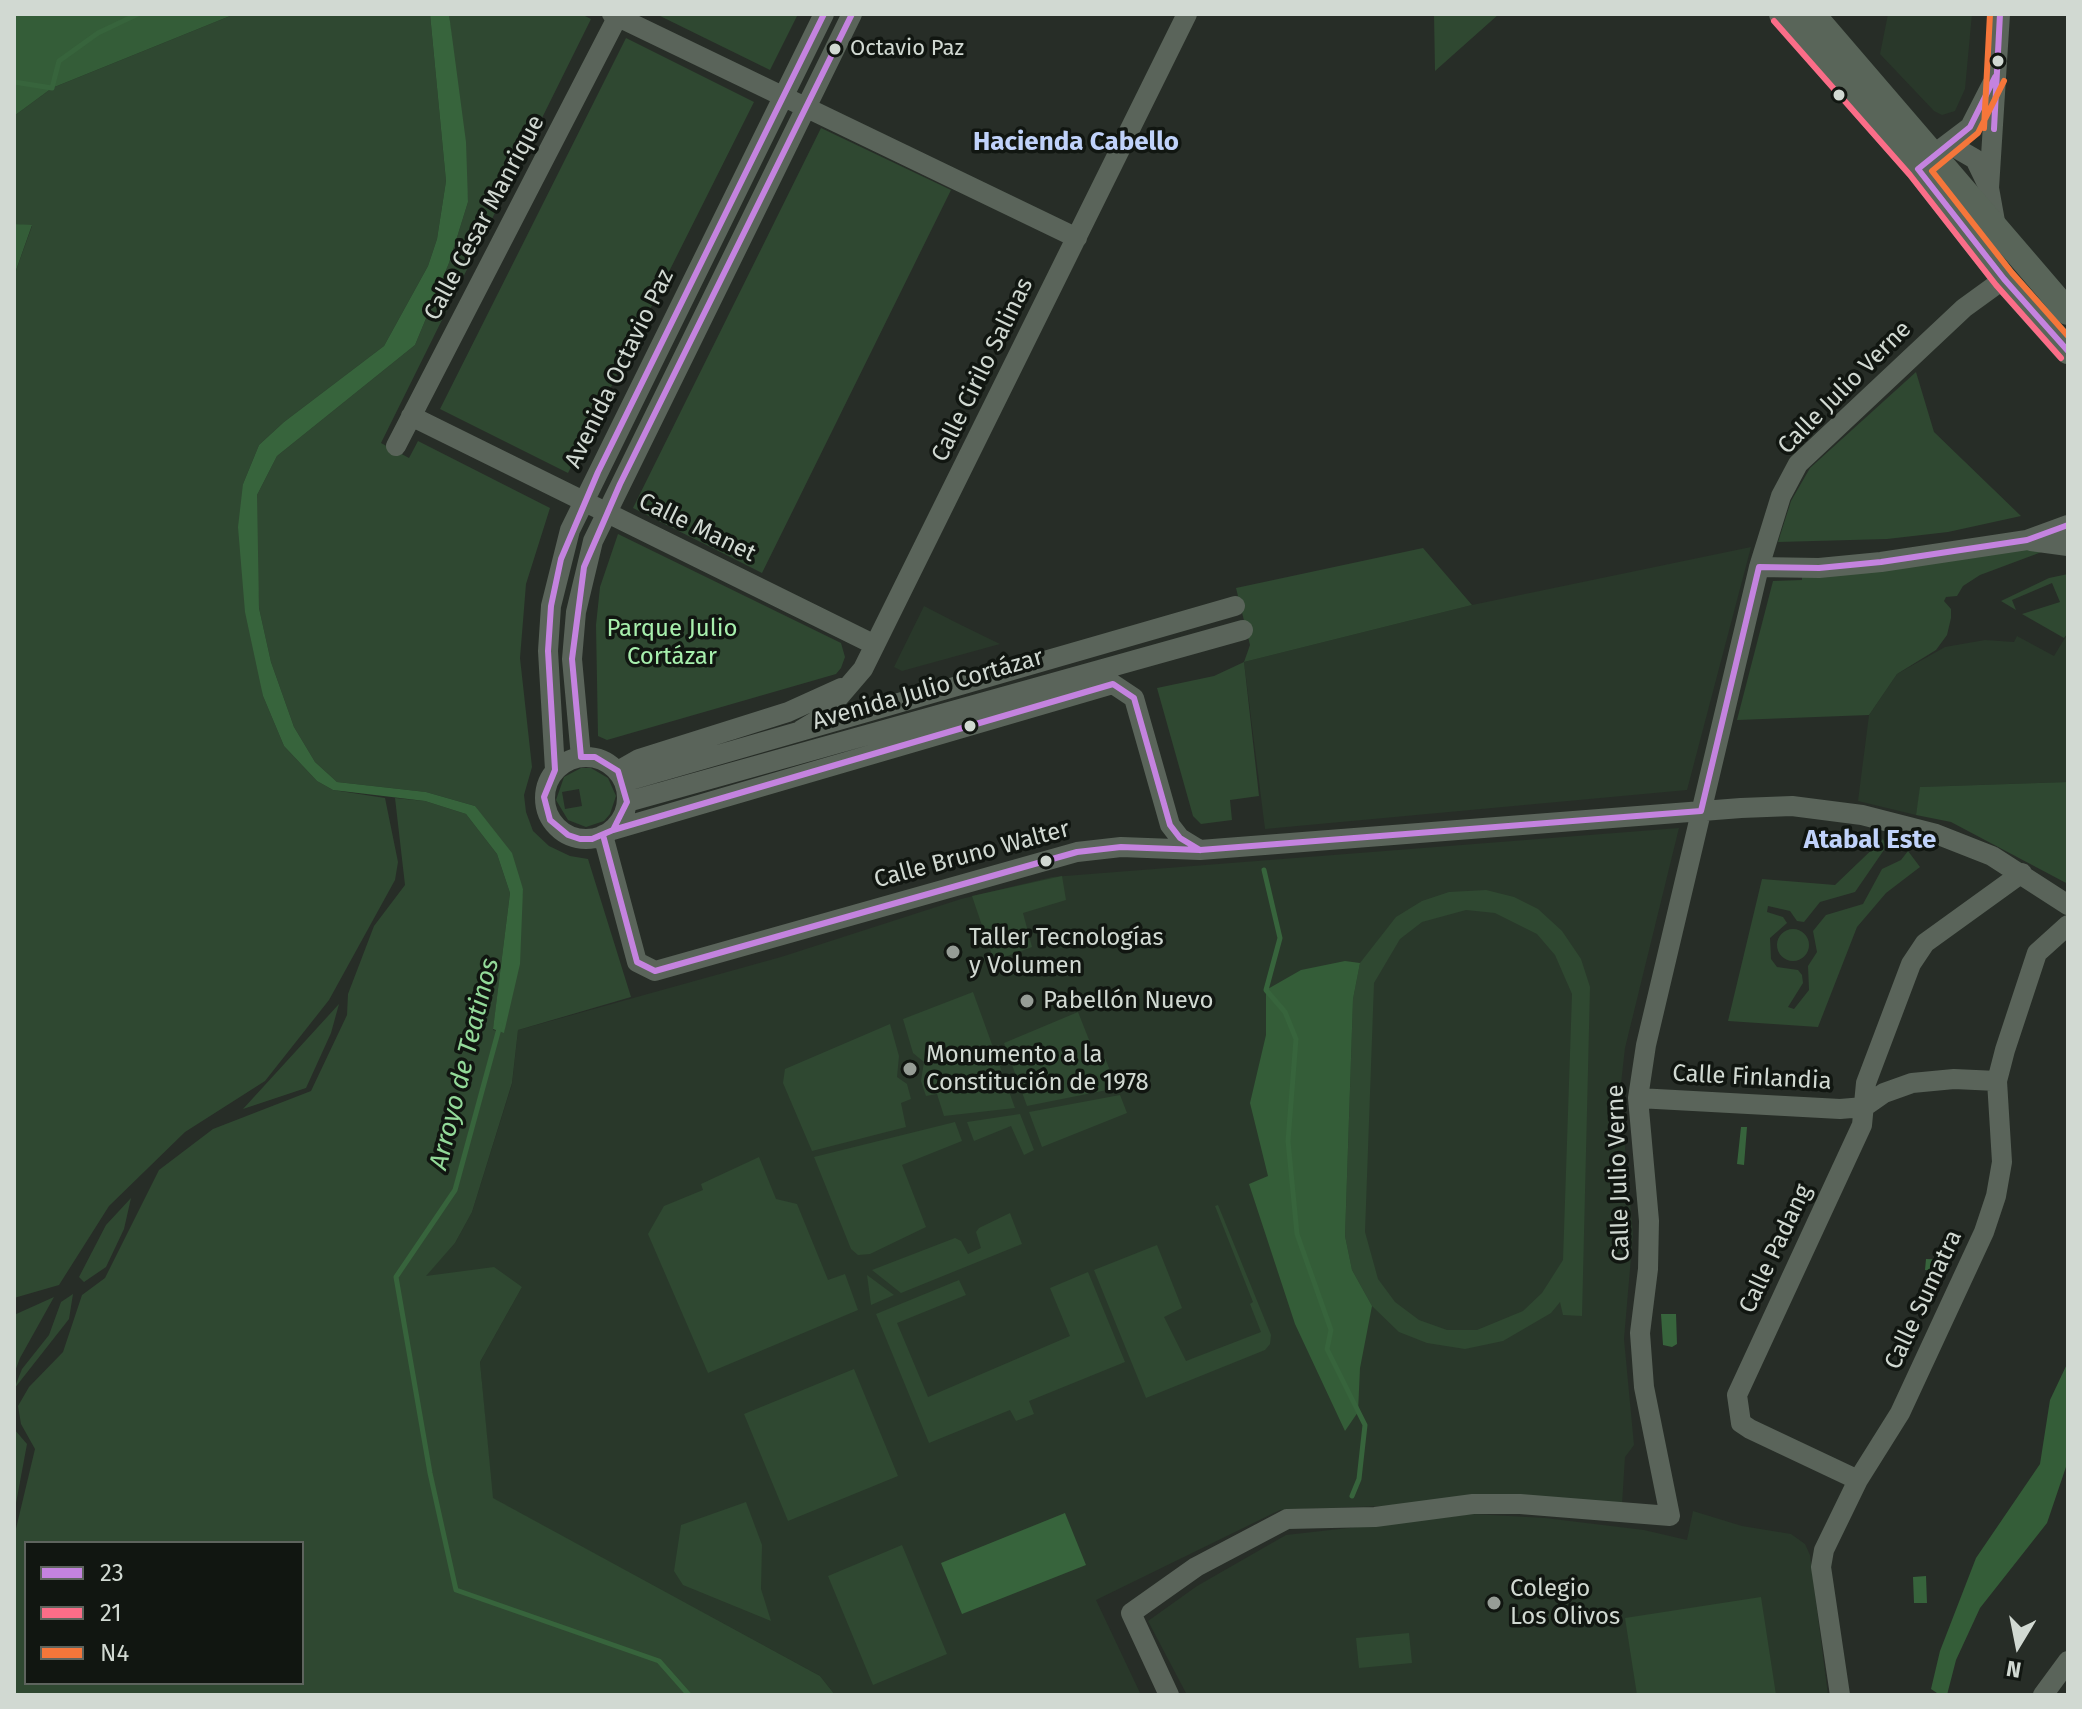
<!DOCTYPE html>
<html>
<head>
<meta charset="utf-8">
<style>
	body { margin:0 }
	#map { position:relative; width:2082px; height:1709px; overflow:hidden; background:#272d27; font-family:"Fira Sans",sans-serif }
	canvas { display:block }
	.frame { position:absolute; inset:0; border:16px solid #d1d9d2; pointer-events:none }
	.legend { position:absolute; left:24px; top:1541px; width:280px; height:144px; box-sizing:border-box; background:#111611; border:2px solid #5e645e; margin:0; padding:10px 14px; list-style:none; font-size:24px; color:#d1d9d2 }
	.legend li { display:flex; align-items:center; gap:16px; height:40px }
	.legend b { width:40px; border:2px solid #5e645e }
	.north { position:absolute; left:1978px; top:1605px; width:80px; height:80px; -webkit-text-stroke:6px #111611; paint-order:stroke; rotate:190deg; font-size:22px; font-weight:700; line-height:32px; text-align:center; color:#d1d9d2 }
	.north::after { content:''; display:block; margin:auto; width:28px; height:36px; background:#d1d9d2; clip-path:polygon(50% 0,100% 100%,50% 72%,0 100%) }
</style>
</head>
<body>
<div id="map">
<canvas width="2082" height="1709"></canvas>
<div class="frame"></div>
<ul class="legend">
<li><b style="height:10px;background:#c483df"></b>23</li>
<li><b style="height:10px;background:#fb6d88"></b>21</li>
<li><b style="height:10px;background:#f5763a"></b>N4</li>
</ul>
<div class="north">N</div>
</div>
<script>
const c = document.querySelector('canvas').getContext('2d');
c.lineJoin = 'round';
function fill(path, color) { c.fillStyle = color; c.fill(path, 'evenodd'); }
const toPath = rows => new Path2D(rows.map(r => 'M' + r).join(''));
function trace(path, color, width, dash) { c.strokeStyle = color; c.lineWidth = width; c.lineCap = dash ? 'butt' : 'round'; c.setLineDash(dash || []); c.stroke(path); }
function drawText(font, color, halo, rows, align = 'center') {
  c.font = font + ' "Fira Sans",sans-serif'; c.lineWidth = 7; c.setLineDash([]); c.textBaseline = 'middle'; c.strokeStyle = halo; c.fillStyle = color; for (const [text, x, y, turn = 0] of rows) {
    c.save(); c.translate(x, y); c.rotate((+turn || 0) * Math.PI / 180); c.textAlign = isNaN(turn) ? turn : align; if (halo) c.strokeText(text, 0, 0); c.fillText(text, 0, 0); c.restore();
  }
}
const built = toPath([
	[1888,14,1972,14,1965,89,1955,111,1942,115,1934,111,1880,54],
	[1751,547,1687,790,1265,829,1244,662,1472,605],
	[924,606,957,623,1000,644,902,671,894,667],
	[2068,633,2068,782,1921,787,1916,815,1858,801,1869,715,1897,674,1945,647,1985,640,2014,642,2017,636,2054,656],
	[1679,828,1625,1048,1620,1093,1633,1234,1624,1339,1634,1445,1625,1457,1622,1505,1406,1505,1280,1510,1096,1600,1141,1695,835,1695,820,1676,492,1498,480,1362,522,1287,425,1276,455,1243,472,1212,512,1084,518,1030,781,957,961,899,1052,877],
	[1693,1511,1742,1526,1791,1534,1805,1544,1810,1555,1828,1695,1187,1695,1148,1621,1197,1586,1286,1535,1473,1514,1545,1518,1644,1530,1687,1540]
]);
const green = toPath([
	[235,14,430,14,446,181,437,239,428,266,384,346,284,422,259,445,243,484,263,696,284,746,317,781,333,790,385,798,398,862,395,880,329,1000,265,1081,185,1132,109,1206,59,1285,14,1298,14,276,32,226,14,224,14,116,52,88],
	[449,14,581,14,591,19,381,443,409,458,418,441,550,508,526,584,520,658,532,767,524,795,526,812,533,831,549,846,570,856,588,859,631,997,518,1030,512,1083,472,1212,455,1243,426,1276,494,1267,522,1287,480,1362,493,1498,820,1676,835,1695,14,1695,14,1537,35,1449,21,1424,18,1406,29,1387,63,1352,82,1295,105,1278,159,1170,213,1129,311,1091,347,1015,348,994,374,926,405,885,395,798,425,801,466,814,497,854,510,893,493,1030,504,1032,523,889,475,806,426,792,337,782,315,762,294,727,271,662,259,608,256,556,257,495,277,456,415,345,449,263,468,202],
	[26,1543,302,1543,302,1683,26,1683],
	[656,14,798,14,770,70],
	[1434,14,1499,14,1435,71],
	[626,38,754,102,568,473,440,409],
	[821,128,951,190,762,573,633,508],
	[1916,372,1934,432,2021,516,1948,532,1887,539,1778,542,1791,501,1810,468],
	[618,534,841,643,845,657,841,668,836,674,607,740,598,736,596,625,600,587],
	[1423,548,1472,605,1244,662,1259,796,1230,800,1232,820,1201,824,1193,816,1157,688,1214,676,1244,662,1250,645,1236,588],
	[2024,548,2047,550,1980,575,1963,586,1957,596,1946,597,1944,601,1951,609,1951,618,1947,635,1936,650,1897,674,1869,715,1737,720,1773,581,1802,580,1802,576],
	[2068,574,2068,633,2064,638,2022,614,2060,602,2052,583,2012,600,2016,610,2001,601,2049,578],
	[581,768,591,768,608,778,616,796,610,814,604,821,586,827,568,820,556,800,564,777],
	[579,789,582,806,565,809,562,792],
	[2068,782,2068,884,1951,822,1916,815,1920,787],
	[1883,839,1886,847,1855,892,1820,902,1804,922,1797,921,1790,911,1768,906,1767,912,1783,917,1787,923,1770,938,1771,959,1777,967,1798,970,1802,975,1803,983,1788,1007,1794,1009,1809,990,1808,966,1817,952,1813,931,1826,915,1863,904,1882,869,1901,860,1908,851,1920,867,1886,893,1857,927,1818,1027,1728,1021,1762,879,1835,885],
	[1062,876,1066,900,1023,913,1032,947,994,961,972,896],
	[1486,890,1514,897,1538,909,1562,931,1581,959,1590,987,1582,1316,1563,1315,1560,1302,1551,1313,1503,1341,1465,1349,1427,1343,1399,1332,1372,1306,1352,1270,1345,1236,1353,999,1360,963,1396,917,1422,901,1449,892],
	[1466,910,1495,913,1537,934,1555,955,1572,994,1563,1260,1542,1293,1523,1311,1477,1330,1447,1330,1419,1320,1395,1302,1378,1279,1365,1232,1374,983,1400,939,1422,922],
	'1777 945a16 16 0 1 1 32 0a16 16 0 1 1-32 0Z',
	[973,992,1015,1108,944,1116,937,1094,926,1096,921,1081,924,1062,913,1053,903,1019],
	[339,1004,331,1033,306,1088,243,1109],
	[1078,1012,1097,1060,1105,1058,1117,1088,1027,1106,1004,1043],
	[890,1024,899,1056,897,1077,907,1084,911,1099,901,1103,906,1127,812,1151,783,1083,785,1069],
	[1120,1095,1127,1113,1042,1147,1029,1112],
	[1020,1114,1034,1150,1024,1155,1011,1126,974,1141,967,1122],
	[955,1122,962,1141,902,1165,926,1227,870,1254,858,1255,851,1249,814,1157],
	[759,1157,776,1199,797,1204,828,1280,845,1274,858,1310,708,1373,648,1234,664,1206,703,1190,701,1184],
	[131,1198,124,1229,106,1267,84,1282,79,1277,106,1225],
	[1218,1205,1271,1335,1270,1344,1265,1350,1146,1398,1094,1270,1157,1245,1182,1308,1164,1317,1186,1361,1261,1332,1250,1304,1253,1302,1215,1206],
	[1010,1213,1022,1244,901,1293,872,1270,955,1238,961,1241,968,1254,981,1248,976,1232,979,1228],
	[1088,1272,1125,1362,1029,1401,1034,1414,1016,1421,1010,1410,929,1443,876,1314,959,1280,966,1295,897,1323,928,1397,1070,1336,1050,1288],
	[867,1275,894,1295,871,1305],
	[73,1294,69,1319,14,1389,22,1369,49,1335,61,1302],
	[54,1297,20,1358,14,1374,14,1315],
	[854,1369,898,1476,788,1521,744,1414],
	[14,1429,27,1444,14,1514],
	[746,1502,762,1545,761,1589,771,1621,683,1585,674,1571,681,1525],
	[902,1545,947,1654,873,1685,828,1576],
	[1761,1597,1776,1695,1637,1695,1625,1618],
	[1409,1633,1412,1663,1359,1668,1356,1638]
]);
const forest = toPath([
	[14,14,235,14,52,88,14,116],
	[14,224,32,225,14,276],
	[1345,961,1360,963,1353,999,1345,1236,1352,1270,1372,1306,1360,1368,1358,1412,1345,1431,1295,1324,1249,1184,1268,1176,1250,1103,1266,1035,1266,990,1301,970],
	[2068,1362,2068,1461,2047,1523,1980,1608,1956,1660,1947,1695,1940,1695,1931,1689,1940,1651,1976,1558,2040,1464,2050,1400]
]);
const water = toPath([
	[430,14,449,14,466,142,468,202,449,263,415,345,277,456,257,495,259,608,271,662,294,727,315,762,337,782,426,792,475,806,512,853,523,889,520,964,504,1033,493,1029,510,893,497,854,466,814,425,801,333,790,317,781,284,746,263,696,245,612,238,527,243,484,259,445,284,422,384,346,428,266,437,239,446,181],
	[1741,1127,1747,1127,1744,1165,1737,1164],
	[1926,1259,1949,1260,1949,1271,1925,1270],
	[1661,1314,1676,1314,1677,1344,1672,1347,1663,1345],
	[1065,1513,1086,1565,962,1614,941,1563],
	[1926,1576,1927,1603,1914,1603,1913,1577]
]);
const stream = toPath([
	[14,82,52,88,59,61,98,33,138,14],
	[1264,870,1280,938,1266,990,1285,1012,1296,1039,1288,1141,1297,1234,1331,1330,1327,1349,1365,1425,1359,1479,1352,1496],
	[500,1025,455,1190,396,1277,430,1473,456,1590,659,1661,689,1695]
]);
const minor = toPath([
	[612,14,1077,238],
	[1949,144,1975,159,1989,188],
	[1933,155,1970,127,1992,84],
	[1996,227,1989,188,2000,14],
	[411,416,875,645],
	[396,446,619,14],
	[2031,541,2068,546],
	[1759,567,1819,568,1881,562,2027,540,2068,525],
	[801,730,821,718,863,669,1187,14],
	'545 798a41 41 0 1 1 82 0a41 41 0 1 1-82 0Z',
	[581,757,572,659,576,612,593,541,852,14],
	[555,770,548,651,551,606,570,530,824,14],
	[618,771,639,759,788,712,841,688],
	[624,782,1235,606],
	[627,802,1243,630],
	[613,830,1113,684,1134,698,1170,825,1180,838,1198,849],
	[603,835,637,962,655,971,1077,852,1121,847,1200,850,1741,808,1792,806,1862,815,1936,834,1992,856,2068,905],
	[1638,1098,1840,1109,1864,1107,1884,1093,1912,1083,1954,1079,1997,1081],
	[1858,1480,1750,1429,1741,1423,1737,1395,1862,1125,1866,1083,1911,964,1925,943,2022,873],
	[1169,1695,1131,1613,1196,1567,1287,1519,1375,1517,1473,1504,1520,1504,1670,1516,1644,1387,1640,1333,1648,1269,1649,1221,1638,1098,1646,1045,1759,567,1781,496,1798,464,1964,308,2004,279],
	[1840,1695,1821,1567,1824,1550,1858,1480,1900,1413,1984,1232,1996,1196,2002,1162,1997,1081,2005,1050,2037,953,2068,925],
	[2043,1695,2068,1661]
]);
const major = toPath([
	[1782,14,1918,169,2004,279,2068,351],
	[1812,14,2068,312]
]);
const bus1 = toPath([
	[824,14,598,472,561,559,551,606,548,651,555,770,544,797,550,820,568,835,580,839,592,839,613,830,627,802,618,771,595,757,581,757,572,659,584,567,620,484,852,14],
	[1995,77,1970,127,1918,169,2004,279,2068,351],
	[1994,129,2000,14],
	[613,830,1113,684,1134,698,1170,825,1180,838,1200,850],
	[603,835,637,962,655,971,1077,852,1121,847,1200,850,1701,811,1759,567,1819,568,1881,562,2027,540,2068,525]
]);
const bus2 = toPath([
	[1774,21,1910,175,1996,285,2061,358]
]);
const bus3 = toPath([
	[2004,81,1978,133,1932,171,2012,273,2068,336],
	[1984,128,1990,14]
]);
const markers = [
	[835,49,7,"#d1d9d2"],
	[1998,61,7,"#d1d9d2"],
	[1839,95,7,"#d1d9d2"],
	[970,726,7,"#d1d9d2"],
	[1046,861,7,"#d1d9d2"],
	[953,952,8,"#969d96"],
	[1027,1001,8,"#969d96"],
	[910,1069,8,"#969d96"],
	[1494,1603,8,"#969d96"]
];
const busNames = [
	["Octavio Paz",850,49]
];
const streetNames = [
	["Calle César Manrique",485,218,-62],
	["Avenida Octavio Paz",620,369,-64],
	["Calle Cirilo Salinas",983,370,-64],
	["Calle Julio Verne",1845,388,-45],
	["Calle Manet",697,528,26],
	["Avenida Julio Cortázar",928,690,-16],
	["Calle Bruno Walter",972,855,-15],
	["Calle Finlandia",1752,1078,3],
	["Calle Julio Verne",1619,1173,-92],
	["Calle Padang",1776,1249,-65],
	["Calle Sumatra",1924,1300,-65]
];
const parkNames = [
	["Parque Julio",672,629],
	["Cortázar",672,657]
];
const poiNames = [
	["Taller Tecnologías",969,938],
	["y Volumen",969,966],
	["Pabellón Nuevo",1043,1001],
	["Monumento a la",926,1055],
	["Constitución de 1978",926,1083],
	["Colegio",1510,1589],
	["Los Olivos",1510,1617]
];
const neighbourhoodNames = [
	["Hacienda Cabello",1076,143],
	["Atabal Este",1870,841]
];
const waterNames = [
	["Arroyo de Teatinos",465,1064,-76]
];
fill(built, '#29382a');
fill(green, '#2f4831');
fill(forest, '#345d38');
fill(water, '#37643c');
trace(stream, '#37643c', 5);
trace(minor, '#5a645a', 20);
trace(major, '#596559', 26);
trace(bus1, '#c483df', 6);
trace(bus2, '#fb6d88', 6);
trace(bus3, '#f5763a', 6);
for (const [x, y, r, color] of markers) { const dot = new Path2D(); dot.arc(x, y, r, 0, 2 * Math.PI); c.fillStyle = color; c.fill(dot); trace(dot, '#111611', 3); }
drawText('22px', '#d1d9d2', '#111611', busNames, 'left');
drawText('24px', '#d1d9d2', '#111611', streetNames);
drawText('24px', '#a7efad', '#111611', parkNames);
drawText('24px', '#d1d9d2', '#111611', poiNames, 'left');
drawText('bold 26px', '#c0d2fa', '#111611', neighbourhoodNames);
drawText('italic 26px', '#93da99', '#111611', waterNames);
</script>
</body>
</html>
